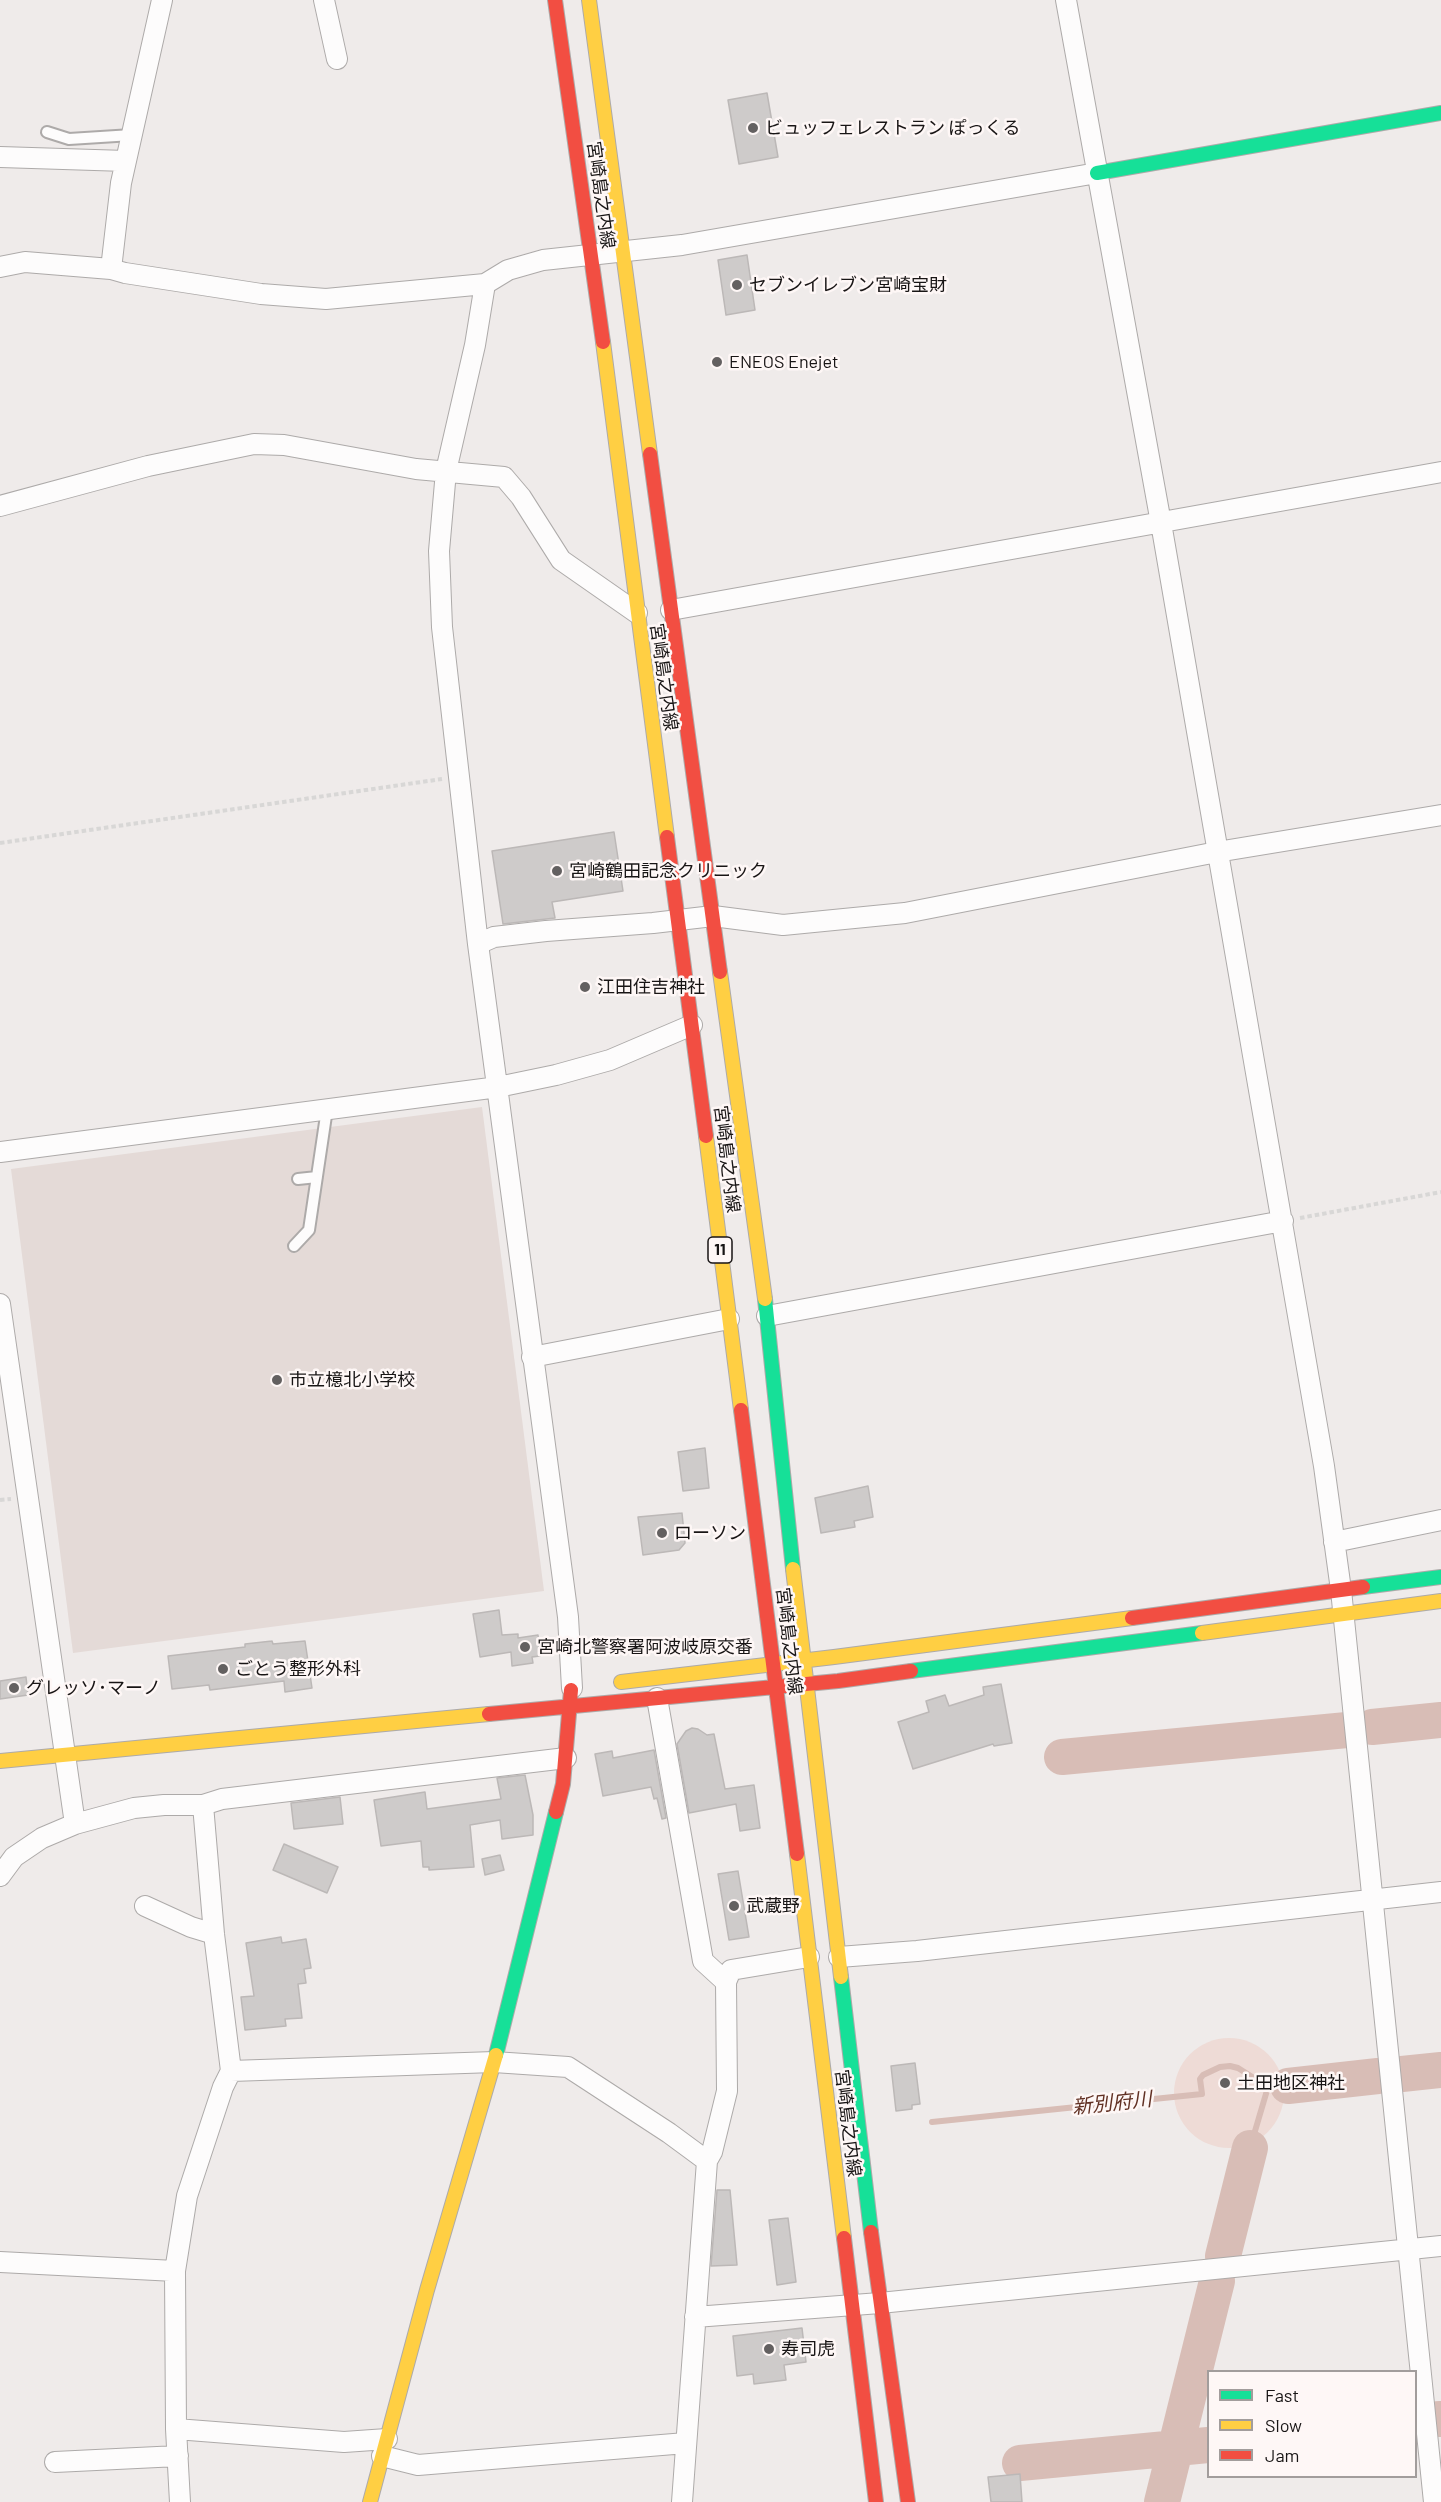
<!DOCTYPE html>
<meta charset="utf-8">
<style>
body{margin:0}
#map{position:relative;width:1441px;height:2502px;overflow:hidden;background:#efebea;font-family:Barlow,sans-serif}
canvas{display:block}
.legend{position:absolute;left:1207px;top:2370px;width:210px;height:108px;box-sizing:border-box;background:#fef7f6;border:2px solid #a29d9c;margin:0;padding:8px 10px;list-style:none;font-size:18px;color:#181515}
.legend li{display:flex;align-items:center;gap:12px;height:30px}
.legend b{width:30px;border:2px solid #a29d9c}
</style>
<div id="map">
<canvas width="1441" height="2502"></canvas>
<ul class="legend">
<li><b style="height:8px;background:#16e098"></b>Fast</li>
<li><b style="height:8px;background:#ffcf43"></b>Slow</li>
<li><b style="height:8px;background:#f24e42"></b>Jam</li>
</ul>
</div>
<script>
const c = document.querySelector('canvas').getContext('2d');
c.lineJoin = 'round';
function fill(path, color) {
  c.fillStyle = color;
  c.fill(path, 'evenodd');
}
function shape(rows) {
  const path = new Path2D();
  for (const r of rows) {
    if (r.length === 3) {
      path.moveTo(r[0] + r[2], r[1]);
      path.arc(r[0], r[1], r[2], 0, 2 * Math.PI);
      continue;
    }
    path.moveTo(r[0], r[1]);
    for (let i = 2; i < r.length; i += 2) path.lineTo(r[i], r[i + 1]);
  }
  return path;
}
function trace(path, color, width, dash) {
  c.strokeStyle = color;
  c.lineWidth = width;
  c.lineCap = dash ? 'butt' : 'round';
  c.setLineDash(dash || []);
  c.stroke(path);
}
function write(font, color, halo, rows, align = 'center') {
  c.font = font + ' Barlow,"Noto Sans JP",sans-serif';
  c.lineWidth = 5;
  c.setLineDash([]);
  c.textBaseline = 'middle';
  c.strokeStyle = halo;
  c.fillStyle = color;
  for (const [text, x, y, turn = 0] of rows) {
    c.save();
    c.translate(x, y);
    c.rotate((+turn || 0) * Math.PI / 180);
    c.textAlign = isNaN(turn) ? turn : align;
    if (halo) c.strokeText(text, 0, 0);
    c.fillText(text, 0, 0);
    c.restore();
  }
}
fill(shape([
 [482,1107,544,1591,73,1653,11,1169]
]), '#e4dad7');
fill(shape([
 [1229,2093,55]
]), '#eedbd6');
trace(shape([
 [932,2122,1202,2094,1200,2079,1203,2075,1220,2067,1230,2066,1238,2068,1268,2087],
 [1250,2148,1268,2087,1288,2086]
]), '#d8bdb6', 6);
trace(shape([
 [1372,1727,1441,1720],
 [1062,1757,1347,1730],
 [1402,2074,1441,2070],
 [1288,2086,1378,2076],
 [1223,2256,1250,2148],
 [1439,2419,1441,2419],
 [1020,2463,1208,2445],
 [1162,2502,1217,2281]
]), '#d8bdb6', 36);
const building = shape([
 [767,93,778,157,739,164,728,100,767,93],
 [747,255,755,310,726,315,718,260,747,255],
 [614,832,623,891,552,902,555,918,503,924,492,851,614,832],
 [705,1448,709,1488,683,1491,678,1452,705,1448],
 [868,1486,873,1517,854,1521,855,1527,821,1533,815,1498,868,1486],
 [682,1513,685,1543,679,1550,643,1555,638,1517,682,1513],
 [499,1610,502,1635,518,1634,518,1638,538,1635,540,1656,532,1657,533,1663,512,1666,511,1652,480,1657,473,1614,499,1610],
 [272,1641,273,1644,305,1641,312,1688,285,1692,284,1681,210,1690,209,1685,172,1689,168,1656,245,1647,245,1644,272,1641],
 [26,1677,28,1695,0,1699,0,1681,26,1677],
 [1001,1684,1012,1743,994,1746,993,1744,913,1769,898,1722,929,1712,926,1701,945,1695,949,1706,984,1695,983,1687,1001,1684],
 [692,1728,698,1729,707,1735,714,1734,725,1789,754,1785,760,1828,740,1831,736,1804,689,1813,677,1744,686,1731,692,1728],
 [654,1750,666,1818,662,1819,657,1798,654,1799,651,1787,603,1796,595,1754,612,1751,613,1758,654,1750],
 [525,1775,533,1815,533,1835,502,1839,500,1820,470,1825,474,1867,429,1870,429,1867,423,1867,421,1841,381,1846,374,1800,425,1792,427,1809,501,1799,497,1778,525,1775],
 [340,1797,343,1824,294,1829,291,1803,340,1797],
 [284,1844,338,1867,327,1893,273,1870,284,1844],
 [500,1855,504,1870,485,1875,482,1859,500,1855],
 [738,1871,749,1937,729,1940,718,1874,738,1871],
 [281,1937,282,1943,306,1939,311,1968,304,1969,306,1983,298,1984,302,2018,285,2019,286,2026,245,2030,241,1997,254,1996,246,1943,281,1937],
 [915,2063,920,2104,912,2105,912,2109,896,2111,891,2066,915,2063],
 [717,2190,730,2190,737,2265,711,2266,717,2190],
 [788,2218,796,2282,777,2285,769,2220,788,2218],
 [802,2328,806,2362,784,2365,786,2380,754,2384,753,2374,737,2376,733,2336,802,2328],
 [1020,2474,1022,2502,991,2502,988,2477,1020,2474]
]);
fill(building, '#cecbca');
trace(building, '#bcb8b7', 1.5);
const lane = shape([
 [47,132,69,139,132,135],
 [298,1179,317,1177],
 [294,1246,309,1230,327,1109]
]);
const street = shape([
 [324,0,337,59],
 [1066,0,1161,523,1324,1466,1341,1590,1434,2502],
 [0,157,126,161],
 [0,267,25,262,111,269,125,273,261,294,326,299,485,284],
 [111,269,121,183,162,0],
 [0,506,148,466,254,444,284,445,416,469,504,477,521,497,561,560,637,613],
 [671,610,1441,472],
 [478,944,494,937,546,931,653,923,713,916,783,925,905,913,1217,852,1441,815],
 [0,1152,498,1087,556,1075,610,1060,692,1025],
 [0,1304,75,1824],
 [767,1316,1283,1221],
 [532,1357,729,1319],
 [1334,1542,1441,1520],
 [572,1688,568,1617,478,944,442,627,439,551,446,471,475,345,485,284,508,270,543,260,682,245,1097,173],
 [657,1698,703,1961,726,1982],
 [0,1876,14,1857,42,1838,75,1824,134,1808,164,1805,203,1805,222,1799,566,1758],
 [145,1906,191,1927,214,1934],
 [839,1957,917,1951,1441,1892],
 [231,2071,494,2062,568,2067,669,2133,707,2161,682,2502],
 [707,2161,712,2152,727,2091,726,1982,731,1970,809,1957],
 [0,2262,175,2271],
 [695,2317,880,2303,1441,2246],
 [176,2429,344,2442,387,2439],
 [382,2456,418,2465,686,2443],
 [55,2462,178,2456],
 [180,2502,176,2429,175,2271,187,2196,223,2087,231,2071,214,1934,203,1805]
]);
const fast = shape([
 [1097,173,1441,113],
 [765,1299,793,1569],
 [1363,1587,1441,1577],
 [911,1671,1202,1633],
 [841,1977,871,2232],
 [496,2055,556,1812]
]);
const slow = shape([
 [589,0,650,454],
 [603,342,667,837],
 [720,972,765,1299],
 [706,1136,741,1410],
 [793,1569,841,1977],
 [1202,1633,1441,1601],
 [621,1682,834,1657,1132,1618],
 [0,1761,489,1714],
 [797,1854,844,2238],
 [370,2502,427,2290,496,2055]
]);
const jam = shape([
 [555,0,603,342],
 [650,454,720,972],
 [667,837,706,1136],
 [741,1410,797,1854],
 [1132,1618,1363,1587],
 [489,1714,838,1681,911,1671],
 [556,1812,563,1784,571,1690],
 [871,2232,908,2502],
 [844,2238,876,2502]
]);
trace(lane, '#adaaa9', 14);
trace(street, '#adaaa9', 22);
trace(fast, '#adaaa9', 16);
trace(slow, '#adaaa9', 16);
trace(jam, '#adaaa9', 16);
trace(shape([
 [0,843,442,779],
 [1300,1218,1441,1192],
 [0,1500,11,1499]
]), '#d8d7d6', 4, [4.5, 3]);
trace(lane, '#fdfcfc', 10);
trace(street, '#fdfcfc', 20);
trace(fast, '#16e098', 14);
trace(slow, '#ffcf43', 14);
trace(jam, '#f24e42', 14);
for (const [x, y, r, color] of [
 [753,128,6,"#636060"],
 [737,285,6,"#636060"],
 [717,362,6,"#636060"],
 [557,871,6,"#636060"],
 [585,987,6,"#636060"],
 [277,1380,6,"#636060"],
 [662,1533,6,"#636060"],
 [525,1647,6,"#636060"],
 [223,1669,6,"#636060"],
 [14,1688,6,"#636060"],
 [734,1906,6,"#636060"],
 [1225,2083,6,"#636060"],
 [769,2349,6,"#636060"]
]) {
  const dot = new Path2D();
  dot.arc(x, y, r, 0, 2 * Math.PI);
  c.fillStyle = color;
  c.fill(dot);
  trace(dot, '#fef7f6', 2);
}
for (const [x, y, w] of [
 [720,1250,24]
]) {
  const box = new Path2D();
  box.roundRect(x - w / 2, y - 13, w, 26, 4.5);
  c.fillStyle = '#fef7f6';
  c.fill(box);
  trace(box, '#181515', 1.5);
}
write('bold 16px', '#181515', null, [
 ["11",720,1250]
]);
write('18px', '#181515', '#fef7f6', [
 ["ビュッフェレストラン ぽっくる",765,128],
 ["セブンイレブン宮崎宝財",749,285],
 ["ENEOS Enejet",729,362],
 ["宮崎鶴田記念クリニック",569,871],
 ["江田住吉神社",597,987],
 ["市立檍北小学校",289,1380],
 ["ローソン",674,1533],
 ["宮崎北警察署阿波岐原交番",537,1647],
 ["ごとう整形外科",235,1669],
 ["グレッソ･マーノ",26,1688],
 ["武蔵野",746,1906],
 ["土田地区神社",1237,2083],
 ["寿司虎",781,2349]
], 'left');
write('18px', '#181515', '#fef7f6', [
 ["宮崎島之内線",601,195,82],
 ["宮崎島之内線",664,677,82],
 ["宮崎島之内線",727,1159,83],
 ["宮崎島之内線",789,1641,83],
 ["宮崎島之内線",848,2123,83]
]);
write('italic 20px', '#613023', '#fef7f6', [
 ["新別府川",1112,2103,-6]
]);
</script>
